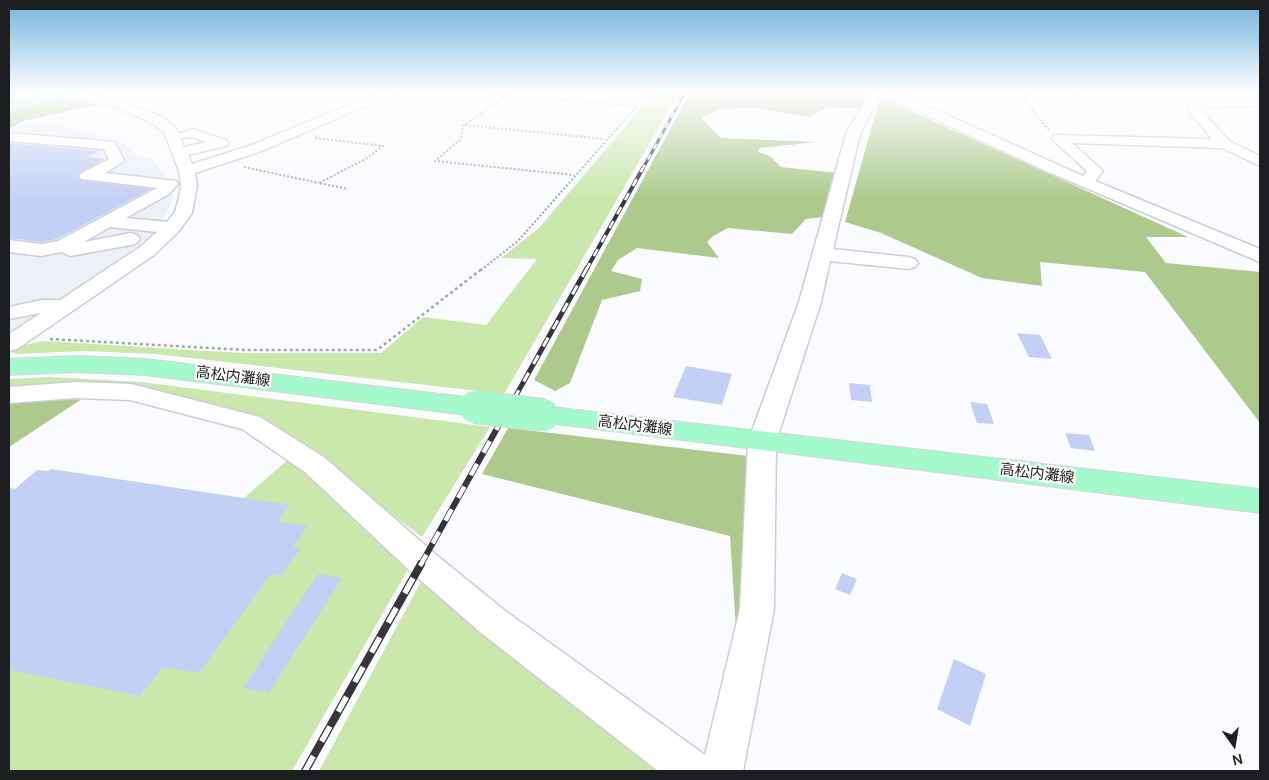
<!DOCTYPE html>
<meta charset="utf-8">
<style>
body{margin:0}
#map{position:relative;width:1269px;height:780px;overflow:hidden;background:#fafbfe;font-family:Manrope,sans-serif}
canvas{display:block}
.frame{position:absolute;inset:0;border:10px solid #1d1e21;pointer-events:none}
.north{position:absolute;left:1209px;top:720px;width:50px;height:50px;-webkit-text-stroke:4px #fff;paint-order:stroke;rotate:167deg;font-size:14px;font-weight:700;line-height:20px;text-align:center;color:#1d1e21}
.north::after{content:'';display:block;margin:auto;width:18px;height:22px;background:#1d1e21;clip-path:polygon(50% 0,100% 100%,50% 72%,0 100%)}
</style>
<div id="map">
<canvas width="1269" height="780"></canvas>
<div class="frame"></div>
<div class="north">N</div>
</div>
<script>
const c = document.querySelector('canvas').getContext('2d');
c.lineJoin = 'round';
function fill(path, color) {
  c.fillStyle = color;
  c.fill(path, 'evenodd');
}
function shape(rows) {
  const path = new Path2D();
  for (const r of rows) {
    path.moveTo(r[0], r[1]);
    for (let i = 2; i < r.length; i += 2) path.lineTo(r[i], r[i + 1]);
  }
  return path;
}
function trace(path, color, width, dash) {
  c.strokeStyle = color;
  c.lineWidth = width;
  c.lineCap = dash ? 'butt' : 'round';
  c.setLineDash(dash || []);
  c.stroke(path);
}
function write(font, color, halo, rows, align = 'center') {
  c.font = font + ' Manrope,"Noto Sans JP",sans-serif';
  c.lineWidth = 4.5;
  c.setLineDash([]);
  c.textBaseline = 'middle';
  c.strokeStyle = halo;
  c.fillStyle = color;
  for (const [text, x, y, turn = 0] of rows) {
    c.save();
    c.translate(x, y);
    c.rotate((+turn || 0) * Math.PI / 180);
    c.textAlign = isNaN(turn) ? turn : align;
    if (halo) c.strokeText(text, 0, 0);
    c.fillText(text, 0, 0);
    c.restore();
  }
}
fill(shape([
 [57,123,104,138,117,138,137,156,152,159,168,179,178,183,173,190,172,202,165,216,165,223,145,243,9,336,9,132,22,124]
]), '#ecf0f9');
fill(shape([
 [655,91,680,91,504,394,156,354,84,351,18,354,11,352,16,347,43,341,243,353,381,353,423,317,486,325,537,259,501,258,539,228],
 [50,377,142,382,490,427,422,537,275,427,235,410,151,392,87,387,9,392,9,379],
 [291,457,410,566,292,771,9,771,9,487,184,550],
 [423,578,671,771,319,771]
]), '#cbe8ac');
fill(shape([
 [691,91,870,91,861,109,827,107,810,117,753,108,720,109,701,118,721,138,817,142,760,148,758,152,770,156,781,167,837,173,823,217,806,219,792,234,728,228,713,236,707,242,719,258,637,248,618,260,611,271,642,279,640,291,602,300,570,383,555,391,534,380],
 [63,96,105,103,23,121,9,129,9,111],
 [880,97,1188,237,1146,237,1166,263,1260,272,1260,423,1145,272,1040,262,1042,286,982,278,881,233,845,222],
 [72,392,85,397,9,447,9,397],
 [508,428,757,457,737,645,730,536,482,474]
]), '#adca8c');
fill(shape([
 [9,143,100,151,86,157,105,159,81,172,77,176,81,180,151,189,57,239,41,242,9,238],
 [1017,333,1040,335,1052,359,1029,357],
 [686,366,732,374,722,405,673,397],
 [849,383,870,385,872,402,851,400],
 [970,402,987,404,994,424,977,423],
 [1065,433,1089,435,1095,451,1071,448],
 [51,469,290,505,277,521,308,526,293,547,301,548,282,575,271,574,199,673,163,667,140,696,9,670,9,494,37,470,48,471],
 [842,573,857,579,850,595,835,589],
 [318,574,342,578,269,693,243,688],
 [954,659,986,674,970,726,937,709]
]), '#c3d0f5');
const minor = shape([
 [9,91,42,94,48,98,42,102,9,99,9,91],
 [57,91,71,91,122,101,160,116,175,127,179,134,193,129,226,140,228,143,226,146,188,155,192,164,249,146,383,91,400,91,259,152,195,173,197,185,192,213,178,232,154,255,17,349,9,351,9,334,41,313,9,319,9,307,42,300,60,300,140,247,157,232,110,227,84,242,131,233,137,235,140,239,137,243,131,245,70,256,62,252,41,256,9,252,9,240,41,244,58,241,157,188,82,179,79,176,82,173,109,159,104,149,9,141,9,133,115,142,124,161,105,173,176,181,178,184,169,194,126,218,167,222,175,212,179,198,181,185,179,171,164,132,150,122,115,107,58,96,57,91],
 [192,137,206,142,184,147,180,138,192,137],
 [871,91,894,91,1083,176,1087,171,1054,141,1052,138,1054,135,1212,139,1188,110,1195,100,1260,98,1260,106,1203,107,1201,110,1229,141,1260,156,1260,166,1222,148,1072,143,1103,171,1095,181,1260,249,1260,262,1044,170,881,94,860,134,833,249,908,257,915,259,918,263,915,267,908,269,830,261,821,302,776,442,774,609,743,771,658,771,480,632,410,571,305,472,242,429,130,400,76,398,9,403,9,387,76,382,131,384,260,417,325,458,434,553,504,610,705,755,740,609,748,442,799,302,846,134,871,91]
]);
const major = shape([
 [53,91,75,91,74,94,9,111,9,103,53,91],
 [77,356,145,359,475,398,485,401,489,407,485,413,475,416,145,375,77,372,9,375,9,359,77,356],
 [543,406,1260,489,1260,513,533,421,529,415,533,409,543,406]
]);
trace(minor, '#cbced6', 3);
trace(major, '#d6d6d7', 2);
trace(shape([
 [455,91,635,106],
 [514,91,463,126,461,139,435,161,574,175],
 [465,125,605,139],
 [1049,130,1026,103,1025,96,1034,93,1078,94,1087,91],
 [315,138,383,146,367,158,319,183,348,189],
 [244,167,319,183],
 [481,270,518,241,636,107]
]), '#a5a6a9', 2, [2, 2]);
trace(shape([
 [50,339,246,350,377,350,483,268]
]), '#a5a6a9', 2.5, [3, 3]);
fill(minor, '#fff');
fill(major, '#a4facd');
const railFar4 = shape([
 [642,170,686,91]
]);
const railFar3 = shape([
 [586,270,643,168]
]);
const railFar2 = shape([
 [514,399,587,268]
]);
const railFar1 = shape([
 [420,566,514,398]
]);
const rail = shape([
 [305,771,421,564]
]);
trace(railFar4, '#353639', 3);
trace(railFar3, '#353639', 4);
trace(railFar2, '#353639', 5);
trace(railFar1, '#353639', 6);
trace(rail, '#353639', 8);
trace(railFar4, '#fff', 2, [6]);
trace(railFar3, '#fff', 2.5, [8]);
trace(railFar2, '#fff', 3, [10]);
trace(railFar1, '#fff', 4.5, [13]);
trace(rail, '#fff', 5.5, [17]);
const majorBridge = shape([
 [475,407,543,415]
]);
trace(majorBridge, '#d6d6d7', 34, []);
trace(majorBridge, '#a4facd', 32);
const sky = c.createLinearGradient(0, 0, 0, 200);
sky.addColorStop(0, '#70b3dc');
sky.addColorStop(0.46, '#fdfdff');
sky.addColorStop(1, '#fdfdff00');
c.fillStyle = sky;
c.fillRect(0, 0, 1269, 200);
write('15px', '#1d1e21', '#fff', [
 ["高松内灘線",233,377,7],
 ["高松内灘線",635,426,7],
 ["高松内灘線",1037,474,7]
]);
</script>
